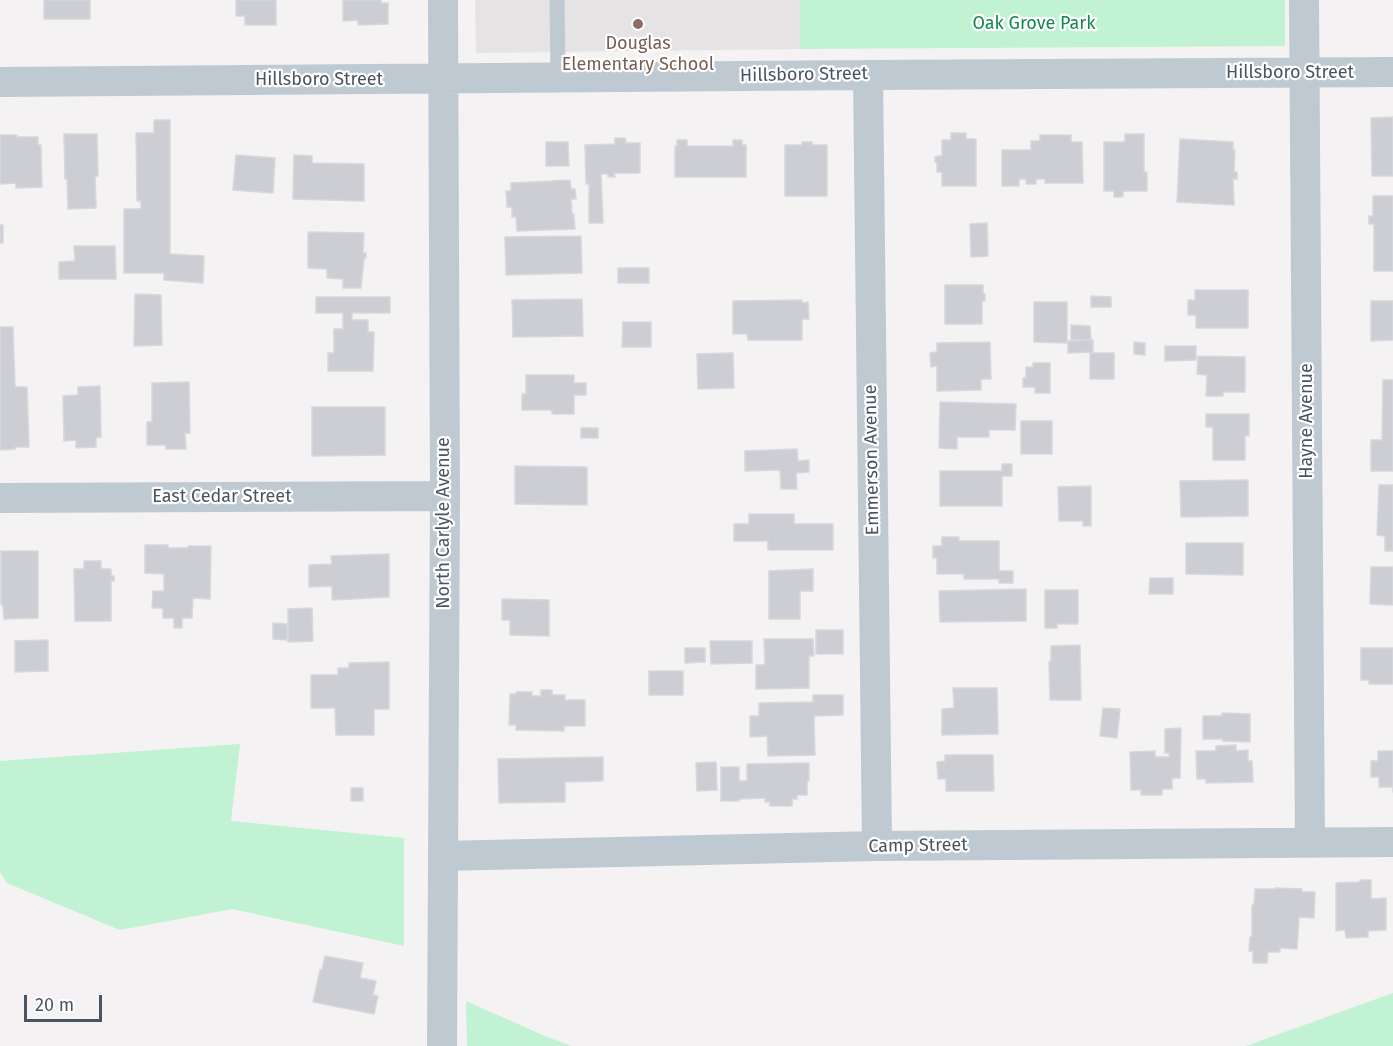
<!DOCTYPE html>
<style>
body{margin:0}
#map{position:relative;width:1393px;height:1046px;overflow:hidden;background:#f4f2f2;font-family:"Fira Sans",sans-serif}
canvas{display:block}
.scale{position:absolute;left:24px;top:995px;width:78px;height:27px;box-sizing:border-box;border:3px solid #485561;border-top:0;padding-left:8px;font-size:18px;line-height:21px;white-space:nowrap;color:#485561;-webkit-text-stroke:4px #fff;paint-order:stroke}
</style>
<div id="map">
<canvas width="1393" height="1046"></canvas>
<div class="scale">20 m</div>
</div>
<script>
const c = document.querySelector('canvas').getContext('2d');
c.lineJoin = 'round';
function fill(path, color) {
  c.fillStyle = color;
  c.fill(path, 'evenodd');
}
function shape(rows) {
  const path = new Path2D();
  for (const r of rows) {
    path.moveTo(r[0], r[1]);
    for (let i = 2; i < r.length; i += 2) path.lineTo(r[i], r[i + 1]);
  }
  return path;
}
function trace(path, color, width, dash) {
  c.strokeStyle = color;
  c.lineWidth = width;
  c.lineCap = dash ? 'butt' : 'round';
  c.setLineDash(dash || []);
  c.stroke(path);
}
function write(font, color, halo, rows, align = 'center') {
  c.font = font + ' "Fira Sans",sans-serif';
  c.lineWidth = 4.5;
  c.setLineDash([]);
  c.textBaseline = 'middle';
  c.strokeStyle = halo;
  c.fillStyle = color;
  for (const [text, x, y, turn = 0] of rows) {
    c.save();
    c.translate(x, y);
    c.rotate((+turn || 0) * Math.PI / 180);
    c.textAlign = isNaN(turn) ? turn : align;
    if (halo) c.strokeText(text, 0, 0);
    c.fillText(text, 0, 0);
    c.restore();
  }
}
fill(shape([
 [475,0,800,0,800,49,476,53]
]), '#e5e3e4');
fill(shape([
 [800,0,1285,0,1285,46,800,49],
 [240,744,231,821,404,838,404,946,232,909,120,930,7,883,0,872,0,761],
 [1393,993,1393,1046,1246,1046],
 [466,1001,547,1037,572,1046,467,1046]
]), '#c0f2d3');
const building = shape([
 [44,0,90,0,90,19,44,19,44,0],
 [236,0,276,0,276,25,245,25,245,16,236,16,236,0],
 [343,0,381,0,381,3,388,3,388,24,358,25,358,20,343,21,343,0],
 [1393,117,1393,176,1372,176,1371,118,1393,117],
 [154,120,170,120,170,254,204,256,203,283,164,280,164,273,124,273,124,209,141,209,141,201,137,201,136,133,154,133,154,120],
 [951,133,966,133,966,139,976,139,976,186,942,186,942,172,937,172,937,162,935,162,935,157,937,157,937,156,942,156,942,140,951,140,951,133],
 [64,134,97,134,98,176,95,176,96,208,68,209,67,179,65,179,64,134],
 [1125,134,1144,134,1144,172,1147,172,1147,191,1123,191,1123,197,1114,197,1114,191,1104,191,1104,142,1125,142,1125,134],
 [0,135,17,135,17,137,38,137,38,145,41,145,42,187,16,188,16,183,0,184,0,135],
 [1040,135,1071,135,1071,142,1082,142,1083,183,1045,183,1045,179,1036,179,1036,184,1026,184,1026,179,1019,179,1019,186,1002,186,1002,150,1031,150,1031,141,1040,141,1040,135],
 [615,138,625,138,626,143,640,143,640,173,614,173,615,177,608,177,608,174,601,174,603,223,589,223,589,184,586,184,585,145,615,144,615,138],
 [1180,139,1233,142,1233,150,1235,150,1234,172,1237,172,1237,179,1233,179,1234,205,1177,202,1180,139],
 [677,140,687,140,687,146,733,146,733,140,742,140,742,145,746,145,746,177,675,177,675,146,677,146,677,140],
 [546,142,568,142,569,166,546,166,546,142],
 [802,142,812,142,812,145,827,145,827,196,785,196,785,145,802,145,802,142],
 [236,155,275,158,273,193,233,190,236,155],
 [294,155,312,156,312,163,364,164,364,201,293,199,294,155],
 [570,180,571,189,575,189,576,199,571,199,572,214,574,214,575,229,517,231,516,217,512,217,512,207,507,207,506,191,511,191,511,183,570,180],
 [1373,196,1393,196,1393,271,1374,271,1374,224,1369,224,1369,216,1373,216,1373,196],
 [987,223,988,256,971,257,970,224,987,223],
 [0,225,3,225,3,243,0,243,0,225],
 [308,232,364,233,363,253,366,253,366,258,364,258,361,288,343,288,343,279,327,278,327,269,308,268,308,232],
 [581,236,582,273,506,275,505,237,581,236],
 [74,246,115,246,116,279,59,279,59,262,75,261,74,246],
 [618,268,649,268,649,283,618,283,618,268],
 [945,285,983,285,983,294,985,294,985,301,982,301,982,324,945,324,945,285],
 [1195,290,1248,290,1248,328,1196,328,1196,315,1188,315,1188,300,1195,300,1195,290],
 [135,294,161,295,162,345,134,346,135,294],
 [1091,296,1111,297,1111,307,1091,307,1091,296],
 [316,297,390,297,390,313,352,313,352,320,368,320,368,332,374,332,373,371,328,371,328,353,334,353,334,329,343,329,343,313,316,313,316,297],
 [582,299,583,336,513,337,512,300,582,299],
 [802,300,802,303,808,302,809,319,802,319,802,340,748,340,747,334,733,334,733,301,802,300],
 [1371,301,1393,301,1393,340,1371,341,1371,301],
 [1034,302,1067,302,1067,343,1034,342,1034,302],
 [623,322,651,322,651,347,622,347,623,322],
 [1071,325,1090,326,1091,340,1071,340,1071,325],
 [0,327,13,327,15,387,27,387,29,447,15,447,15,449,0,450,0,327],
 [1093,340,1093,352,1068,353,1068,341,1093,340],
 [990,342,991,379,981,379,981,390,937,391,937,366,931,367,930,353,937,352,937,343,990,342],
 [1134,342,1145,343,1145,355,1134,354,1134,342],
 [1165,346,1196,346,1196,360,1165,361,1165,346],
 [733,353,734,388,698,389,697,354,733,353],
 [1090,353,1114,353,1114,379,1090,379,1090,353],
 [1198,356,1245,357,1245,392,1223,392,1223,396,1206,396,1207,375,1197,374,1198,356],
 [1033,363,1050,363,1050,393,1035,393,1035,387,1023,387,1023,378,1026,378,1026,367,1033,367,1033,363],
 [526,375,574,375,574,383,586,383,586,395,574,395,574,414,552,414,552,410,522,410,522,394,526,394,526,375],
 [1383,380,1393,380,1393,471,1371,471,1371,440,1382,440,1383,380],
 [189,382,190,433,185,433,186,449,166,449,166,445,147,445,147,422,152,422,152,383,189,382],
 [100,386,101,437,96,438,96,447,76,448,76,440,64,441,63,396,78,395,78,387,100,386],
 [940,402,1016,404,1015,430,989,430,989,437,957,437,957,449,939,448,940,402],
 [312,407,385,407,385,455,312,456,312,407],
 [1206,414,1249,414,1249,436,1245,436,1245,460,1213,460,1213,427,1206,427,1206,414],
 [1021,421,1052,421,1052,454,1021,454,1021,421],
 [581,428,598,428,598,438,581,438,581,428],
 [797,449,798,461,809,460,809,472,796,473,797,489,781,489,780,470,745,471,745,451,797,449],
 [1002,464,1012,464,1012,476,1002,476,1002,506,940,506,940,471,1002,471,1002,464],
 [515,466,587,467,587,505,515,504,515,466],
 [1248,480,1248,516,1181,517,1180,481,1248,480],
 [1379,485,1393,485,1393,551,1385,551,1385,536,1377,535,1379,485],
 [1091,486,1091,526,1083,526,1083,521,1059,521,1058,487,1091,486],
 [749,514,794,514,794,524,833,524,833,550,768,550,768,541,734,541,734,524,749,524,749,514],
 [942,537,959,537,959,541,999,541,999,571,1013,571,1013,583,999,583,999,579,964,579,964,574,937,574,937,558,933,558,933,546,942,546,942,537],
 [1186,543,1243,543,1243,575,1186,574,1186,543],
 [145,545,168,545,168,548,188,548,188,546,211,546,210,599,193,598,192,618,182,618,182,628,174,628,174,618,163,618,163,608,152,608,153,591,164,591,164,574,145,573,145,545],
 [1,551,38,551,38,618,4,619,3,605,1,605,1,551],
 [389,554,389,597,332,600,332,586,309,587,309,565,332,564,331,556,389,554],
 [84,561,101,561,101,569,111,569,111,576,114,576,114,581,111,581,111,621,75,621,74,569,84,569,84,561],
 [1371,567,1393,567,1393,605,1370,604,1371,567],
 [813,569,813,591,800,591,800,619,769,619,769,571,813,569],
 [1150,578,1173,578,1173,594,1149,594,1150,578],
 [1026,589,1026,621,940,622,939,591,1026,589],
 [1045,590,1078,590,1078,624,1057,624,1057,628,1045,628,1045,590],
 [502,599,549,600,549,636,510,635,510,620,502,620,502,599],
 [312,608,313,641,288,642,288,609,312,608],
 [273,623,287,624,287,640,273,639,273,623],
 [816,630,843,630,843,654,816,654,816,630],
 [764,639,813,639,814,656,809,656,809,688,756,689,756,665,765,665,764,639],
 [48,640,48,671,15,672,15,641,48,640],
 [710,641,752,641,752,663,711,664,710,641],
 [1080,645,1081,700,1050,700,1049,662,1051,662,1051,646,1080,645],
 [685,648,705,648,705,662,685,663,685,648],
 [1361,648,1393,648,1393,684,1369,684,1369,680,1361,680,1361,648],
 [389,662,389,709,374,709,374,735,336,735,335,708,311,708,311,675,338,675,338,668,349,668,349,663,389,662],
 [649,671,683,671,683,695,649,695,649,671],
 [953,688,997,688,998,734,942,735,942,709,954,708,953,688],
 [541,690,552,690,552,695,565,695,565,700,585,700,585,726,564,726,564,731,516,730,516,725,509,725,510,694,516,694,516,692,532,692,532,696,541,696,541,690],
 [813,695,843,695,843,715,814,716,815,755,768,756,767,736,750,737,750,716,759,716,759,703,813,702,813,695],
 [1103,708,1120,709,1117,738,1100,736,1103,708],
 [1222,713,1250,714,1250,742,1223,741,1223,739,1203,739,1203,716,1222,716,1222,713],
 [1181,728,1180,778,1172,778,1172,789,1162,789,1162,795,1141,795,1141,790,1131,790,1130,752,1155,751,1155,757,1169,757,1169,753,1165,753,1165,729,1181,728],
 [1236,745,1236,751,1248,750,1248,761,1252,761,1253,782,1206,783,1206,779,1197,779,1196,751,1216,751,1216,746,1236,745],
 [1378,751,1393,751,1393,792,1393,787,1379,787,1379,777,1371,777,1371,761,1378,761,1378,751],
 [945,755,993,755,994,791,946,791,946,779,938,779,937,762,945,761,945,755],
 [603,757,603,781,565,782,565,802,499,803,498,759,603,757],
 [716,762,717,790,697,791,696,763,716,762],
 [809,763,809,781,807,781,807,795,797,795,797,799,792,799,792,806,770,806,770,802,765,802,765,798,739,799,739,801,721,801,721,767,739,767,739,781,747,781,747,764,809,763],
 [351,788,363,788,363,801,351,801,351,788],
 [1360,880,1371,880,1371,899,1386,898,1386,930,1368,931,1368,937,1346,938,1345,930,1336,931,1336,883,1360,882,1360,880],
 [1275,888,1302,889,1302,892,1315,892,1314,918,1299,917,1297,949,1280,948,1280,952,1268,952,1267,963,1253,963,1253,951,1249,951,1250,937,1252,937,1252,905,1254,905,1255,889,1275,889,1275,888],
 [325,956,363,963,360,978,376,981,373,995,378,996,374,1014,313,1002,320,970,322,970,325,956]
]);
fill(building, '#ccced4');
trace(building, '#d6d8dd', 1.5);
trace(shape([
 [557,0,558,78]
]), '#bfc9d2', 15);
trace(shape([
 [1304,0,1310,842],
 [868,75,877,846],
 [0,82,868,75,1393,72],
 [0,498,445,496],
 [443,856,877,846,1393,842],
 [442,1046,445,496,443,0]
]), '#bfc9d2', 30);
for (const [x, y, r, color] of [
 [638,24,6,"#8d6e63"]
]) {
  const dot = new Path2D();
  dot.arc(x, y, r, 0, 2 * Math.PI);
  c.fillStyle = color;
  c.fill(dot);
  trace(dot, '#fff', 2);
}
write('18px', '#13884d', '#fff', [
 ["Oak Grove Park",1034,24]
]);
write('18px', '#785e54', '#fff', [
 ["Douglas",638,44],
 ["Elementary School",638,65]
]);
write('18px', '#485561', '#fff', [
 ["Hillsboro Street",1290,73],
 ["Hillsboro Street",804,75,-1],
 ["Hillsboro Street",319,80],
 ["Hayne Avenue",1307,421,-90],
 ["Emmerson Avenue",872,460,-91],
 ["East Cedar Street",222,497],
 ["North Carlyle Avenue",444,523,-90],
 ["Camp Street",918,846,-1]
]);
</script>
